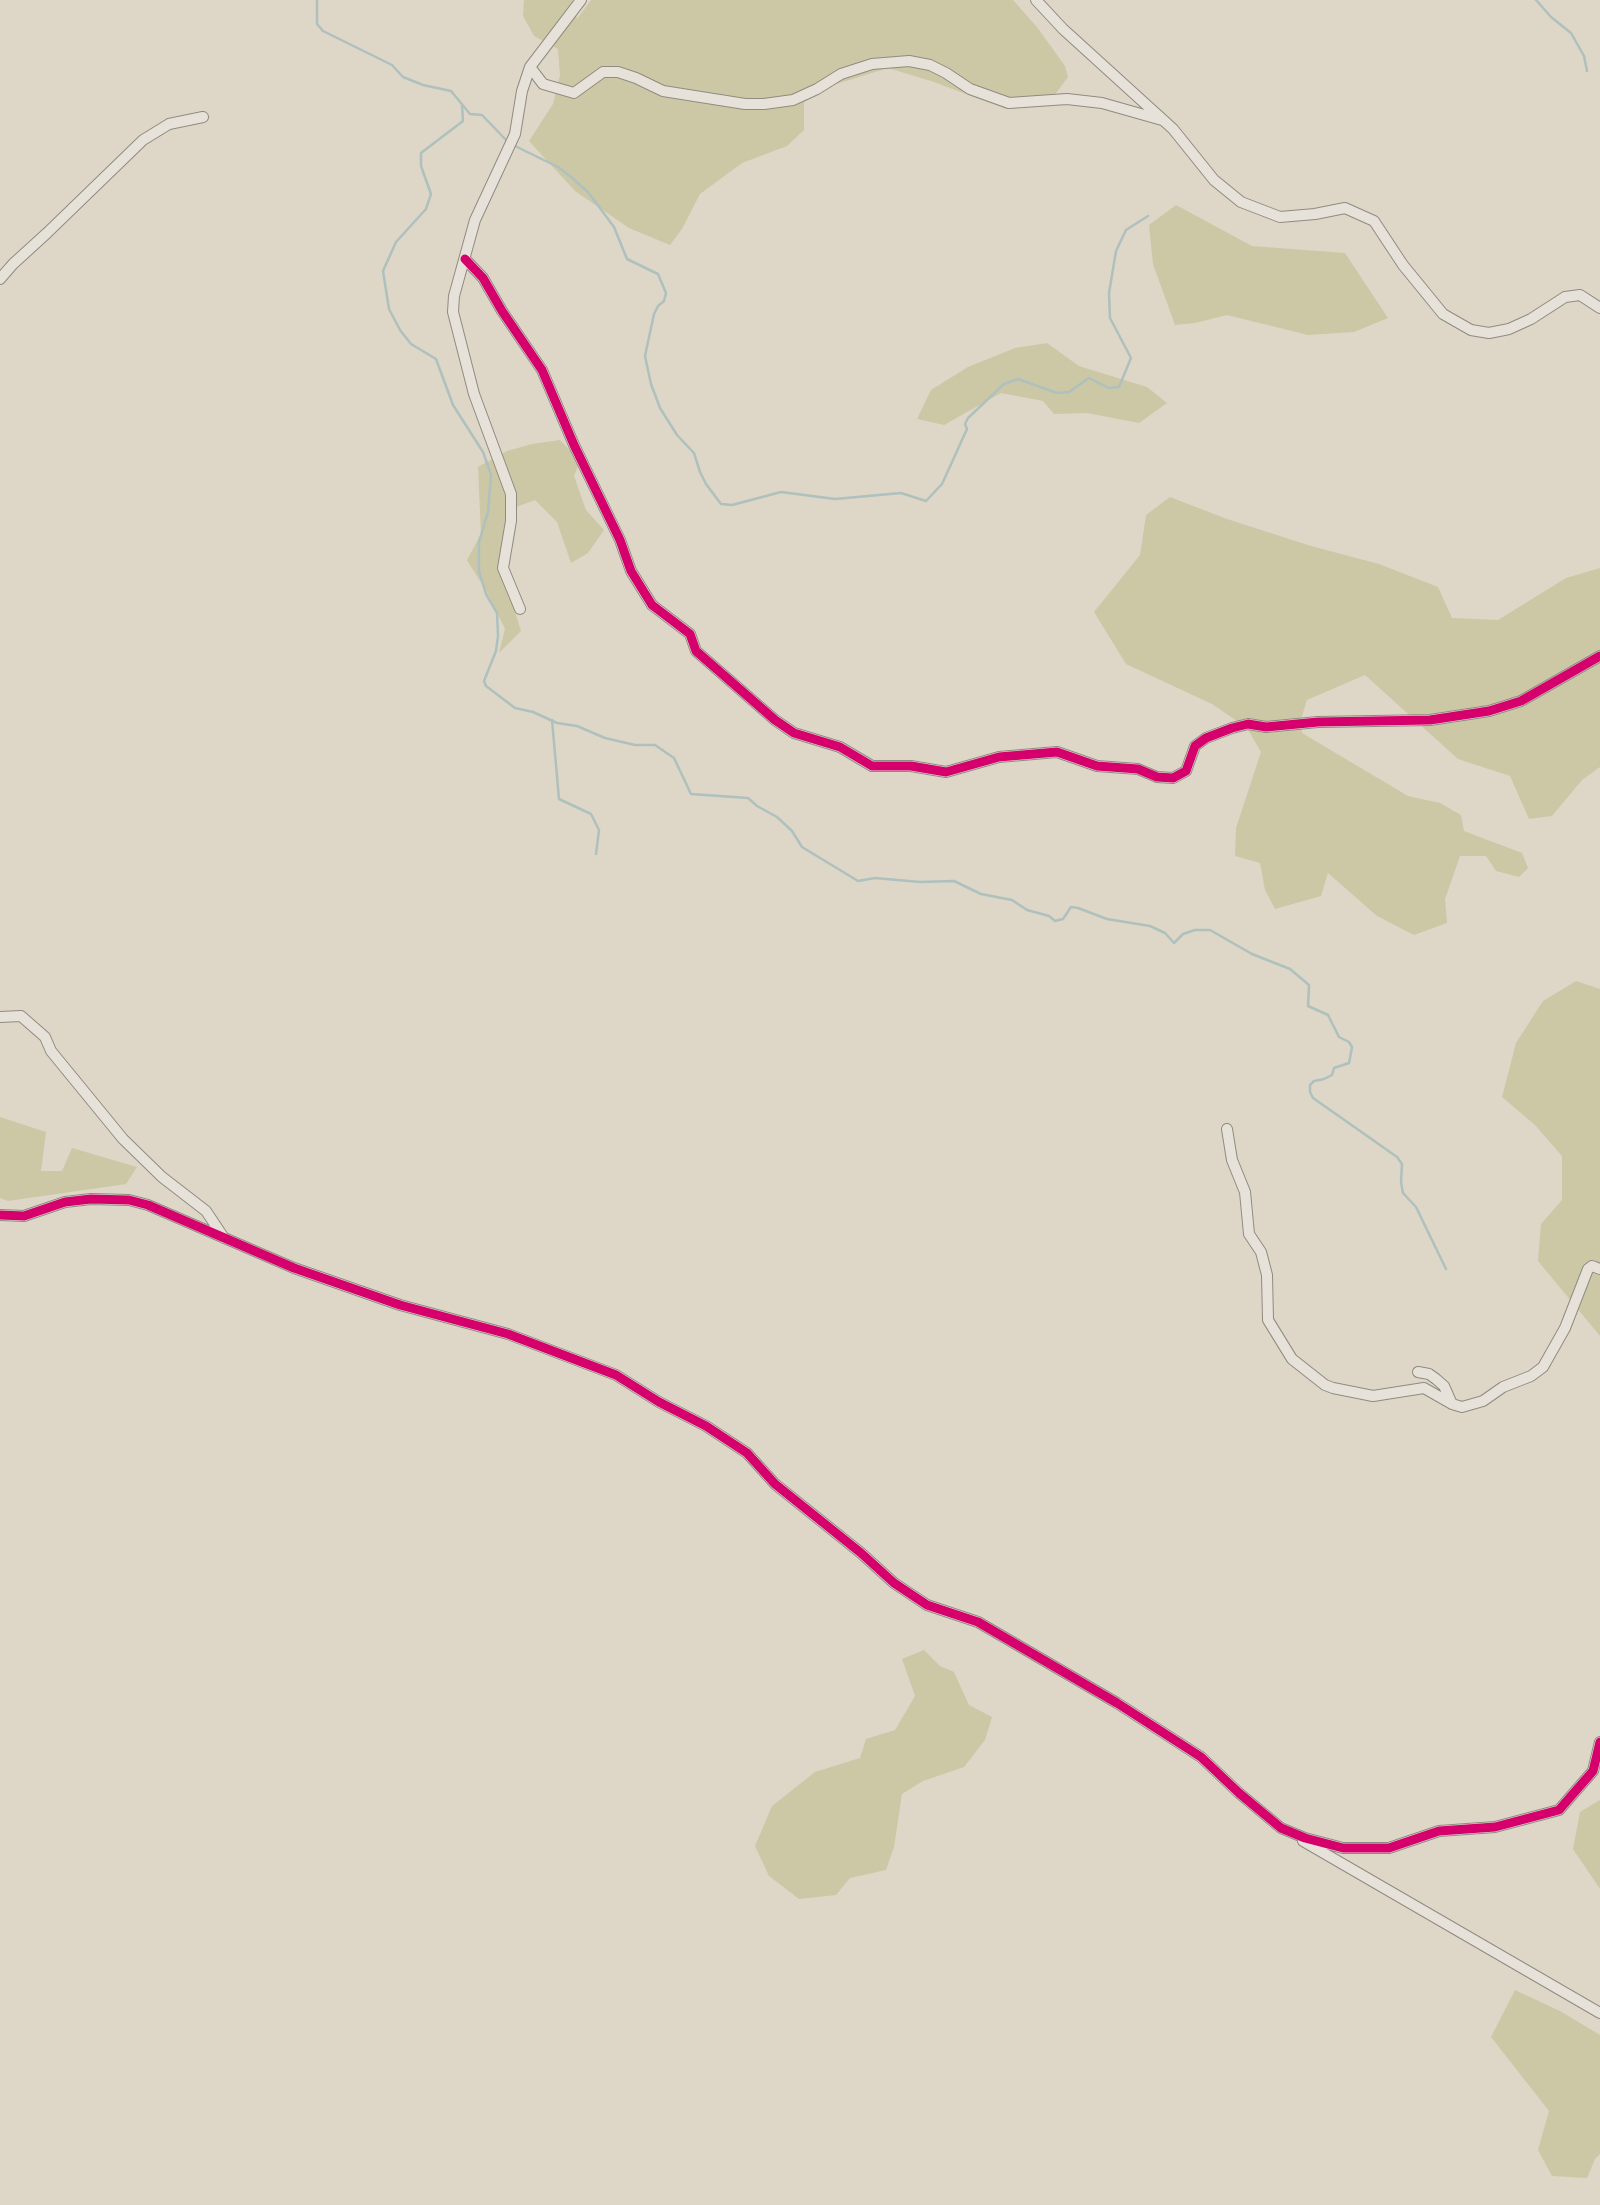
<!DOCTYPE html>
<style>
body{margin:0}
canvas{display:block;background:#ded6c6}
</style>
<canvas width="1600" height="2205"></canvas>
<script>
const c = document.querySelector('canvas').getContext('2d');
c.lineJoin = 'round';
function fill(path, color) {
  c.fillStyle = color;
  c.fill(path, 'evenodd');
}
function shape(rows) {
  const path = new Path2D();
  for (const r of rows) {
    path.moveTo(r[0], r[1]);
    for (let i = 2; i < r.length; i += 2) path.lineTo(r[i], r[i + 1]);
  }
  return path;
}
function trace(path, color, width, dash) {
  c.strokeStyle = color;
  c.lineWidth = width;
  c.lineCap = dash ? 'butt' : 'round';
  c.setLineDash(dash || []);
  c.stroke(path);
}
fill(shape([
 [524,0,572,0,577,19,591,0,1013,0,1037,27,1065,66,1068,77,1051,100,1006,109,931,81,888,68,830,86,804,102,804,130,787,146,742,163,700,194,682,229,670,245,629,228,575,191,529,141,553,104,560,75,558,49,534,36,523,16],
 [1176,205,1252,246,1345,253,1388,318,1354,332,1308,335,1227,315,1195,323,1175,325,1153,264,1149,225],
 [1047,343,1079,366,1147,387,1167,403,1139,423,1087,413,1054,414,1043,401,1001,393,944,425,917,419,931,390,968,367,1015,348],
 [560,440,580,461,574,476,586,510,604,530,588,553,571,563,557,522,535,500,506,511,503,549,507,586,521,631,499,653,505,629,488,594,467,560,481,534,478,467,507,451,532,444],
 [1170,497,1227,519,1311,546,1379,564,1438,587,1452,618,1498,620,1566,578,1600,568,1600,767,1582,780,1552,816,1529,819,1510,776,1458,759,1365,675,1307,700,1301,719,1302,733,1408,796,1440,803,1461,815,1464,831,1522,853,1528,868,1519,877,1496,871,1486,856,1460,856,1445,899,1447,923,1414,935,1377,916,1328,873,1321,896,1275,909,1265,890,1260,863,1235,856,1236,828,1261,752,1247,728,1212,704,1126,664,1094,612,1140,555,1146,515],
 [1576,981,1600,989,1600,1336,1538,1261,1541,1224,1562,1200,1562,1156,1535,1125,1502,1097,1516,1043,1543,1001],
 [0,1117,46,1132,41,1171,62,1171,72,1148,137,1167,126,1184,8,1201,0,1198],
 [924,1650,940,1666,954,1672,969,1705,992,1717,985,1740,964,1767,923,1781,902,1794,894,1847,886,1870,850,1878,836,1895,799,1899,769,1876,755,1846,772,1806,815,1772,860,1758,866,1739,895,1730,915,1696,902,1659],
 [1600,1800,1600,1889,1573,1849,1580,1812],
 [1515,1990,1560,2011,1600,2035,1600,2154,1595,2159,1587,2178,1552,2176,1538,2150,1549,2111,1491,2037]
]), '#ccc8a6');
trace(shape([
 [317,0,317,24,323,31,392,65,403,77,423,85,451,91,470,114,482,115,507,141],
 [1536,0,1551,17,1571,33,1584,56,1587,71],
 [462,106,463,121,421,153,421,166,431,194,426,209,396,242,383,271,389,309,400,330,411,344,436,359,453,405,483,452,491,475,488,512,479,542,479,571,486,594,497,613,498,636,496,651,484,681,486,686,515,708,533,712,557,723,577,726,605,738,635,745,655,745,674,758,691,794,748,798,757,806,777,817,792,831,802,847,858,881,875,878,920,882,954,881,981,894,1012,900,1027,910,1049,916,1055,921,1063,919,1071,907,1078,908,1107,919,1150,926,1165,933,1174,943,1183,934,1195,930,1210,930,1252,954,1290,969,1309,985,1308,1006,1328,1015,1339,1037,1349,1042,1352,1047,1349,1063,1334,1068,1332,1075,1324,1079,1314,1081,1310,1085,1310,1092,1313,1098,1343,1119,1397,1157,1402,1164,1401,1182,1403,1193,1416,1207,1446,1269],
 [513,145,558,167,571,177,588,192,614,227,627,259,658,274,666,293,664,301,658,306,654,314,645,356,651,384,660,408,677,435,694,453,700,472,706,484,721,504,732,505,781,492,835,499,901,493,926,501,942,484,967,429,965,424,968,418,1004,384,1018,379,1057,393,1069,392,1089,378,1109,388,1119,387,1131,358,1110,318,1109,293,1116,251,1126,230,1148,216],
 [552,720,559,799,591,814,599,830,596,854]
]), '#aec1be', 2.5);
const street = shape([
 [1036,0,1063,29,1173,129,1214,180,1241,202,1280,217,1315,214,1345,208,1374,221,1403,265,1443,314,1471,330,1489,333,1509,329,1531,319,1565,297,1580,295,1600,308],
 [530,67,543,84,574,93,603,72,618,72,636,78,663,91,745,104,764,104,793,100,817,89,841,74,872,64,909,61,930,65,946,73,970,89,1009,103,1067,99,1102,103,1162,120],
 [465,259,483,278,502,311,542,370,574,445,620,540,631,571,652,605,690,634,696,651,775,720,794,733,840,747,872,766,911,766,946,772,999,757,1057,752,1097,766,1138,769,1157,777,1173,778,1186,771,1195,746,1206,738,1232,728,1248,724,1266,727,1318,722,1430,720,1489,711,1521,701,1600,656],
 [0,279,13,264,47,233,143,140,169,124,203,117],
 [520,609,503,568,511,521,511,494,474,394,453,312,454,296,475,220,515,134,522,91,530,67,581,0],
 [0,1017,21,1016,45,1037,51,1051,123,1139,162,1177,206,1211,224,1238],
 [1227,1129,1232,1160,1245,1192,1249,1234,1261,1252,1267,1275,1268,1320,1292,1359,1325,1385,1333,1388,1373,1396,1424,1388,1452,1404],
 [0,1215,24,1216,65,1202,91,1199,129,1200,148,1205,294,1268,400,1305,508,1334,616,1375,659,1402,706,1426,747,1453,775,1484,861,1553,894,1583,927,1605,978,1622,1117,1703,1201,1757,1239,1793,1281,1828,1305,1838,1343,1848,1389,1848,1439,1831,1495,1827,1559,1810,1593,1771,1600,1742],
 [1418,1372,1429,1374,1436,1379,1444,1386,1452,1404,1462,1407,1483,1401,1503,1387,1531,1376,1543,1367,1565,1328,1588,1269,1592,1266,1600,1269],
 [1303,1841,1600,2013]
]);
trace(street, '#908b80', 12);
trace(street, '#e6e2da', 10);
trace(shape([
 [465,259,483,278,502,311,542,370,574,445,620,540,631,571,652,605,690,634,696,651,775,720,794,733,840,747,872,766,911,766,946,772,999,757,1057,752,1097,766,1138,769,1157,777,1173,778,1186,771,1195,746,1206,738,1232,728,1248,724,1266,727,1318,722,1430,720,1489,711,1521,701,1600,656],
 [0,1215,24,1216,65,1202,91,1199,129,1200,148,1205,294,1268,400,1305,508,1334,616,1375,659,1402,706,1426,747,1453,775,1484,861,1553,894,1583,927,1605,978,1622,1117,1703,1201,1757,1239,1793,1281,1828,1305,1838,1343,1848,1389,1848,1439,1831,1495,1827,1559,1810,1593,1771,1600,1742]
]), '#d6006c', 9);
</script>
